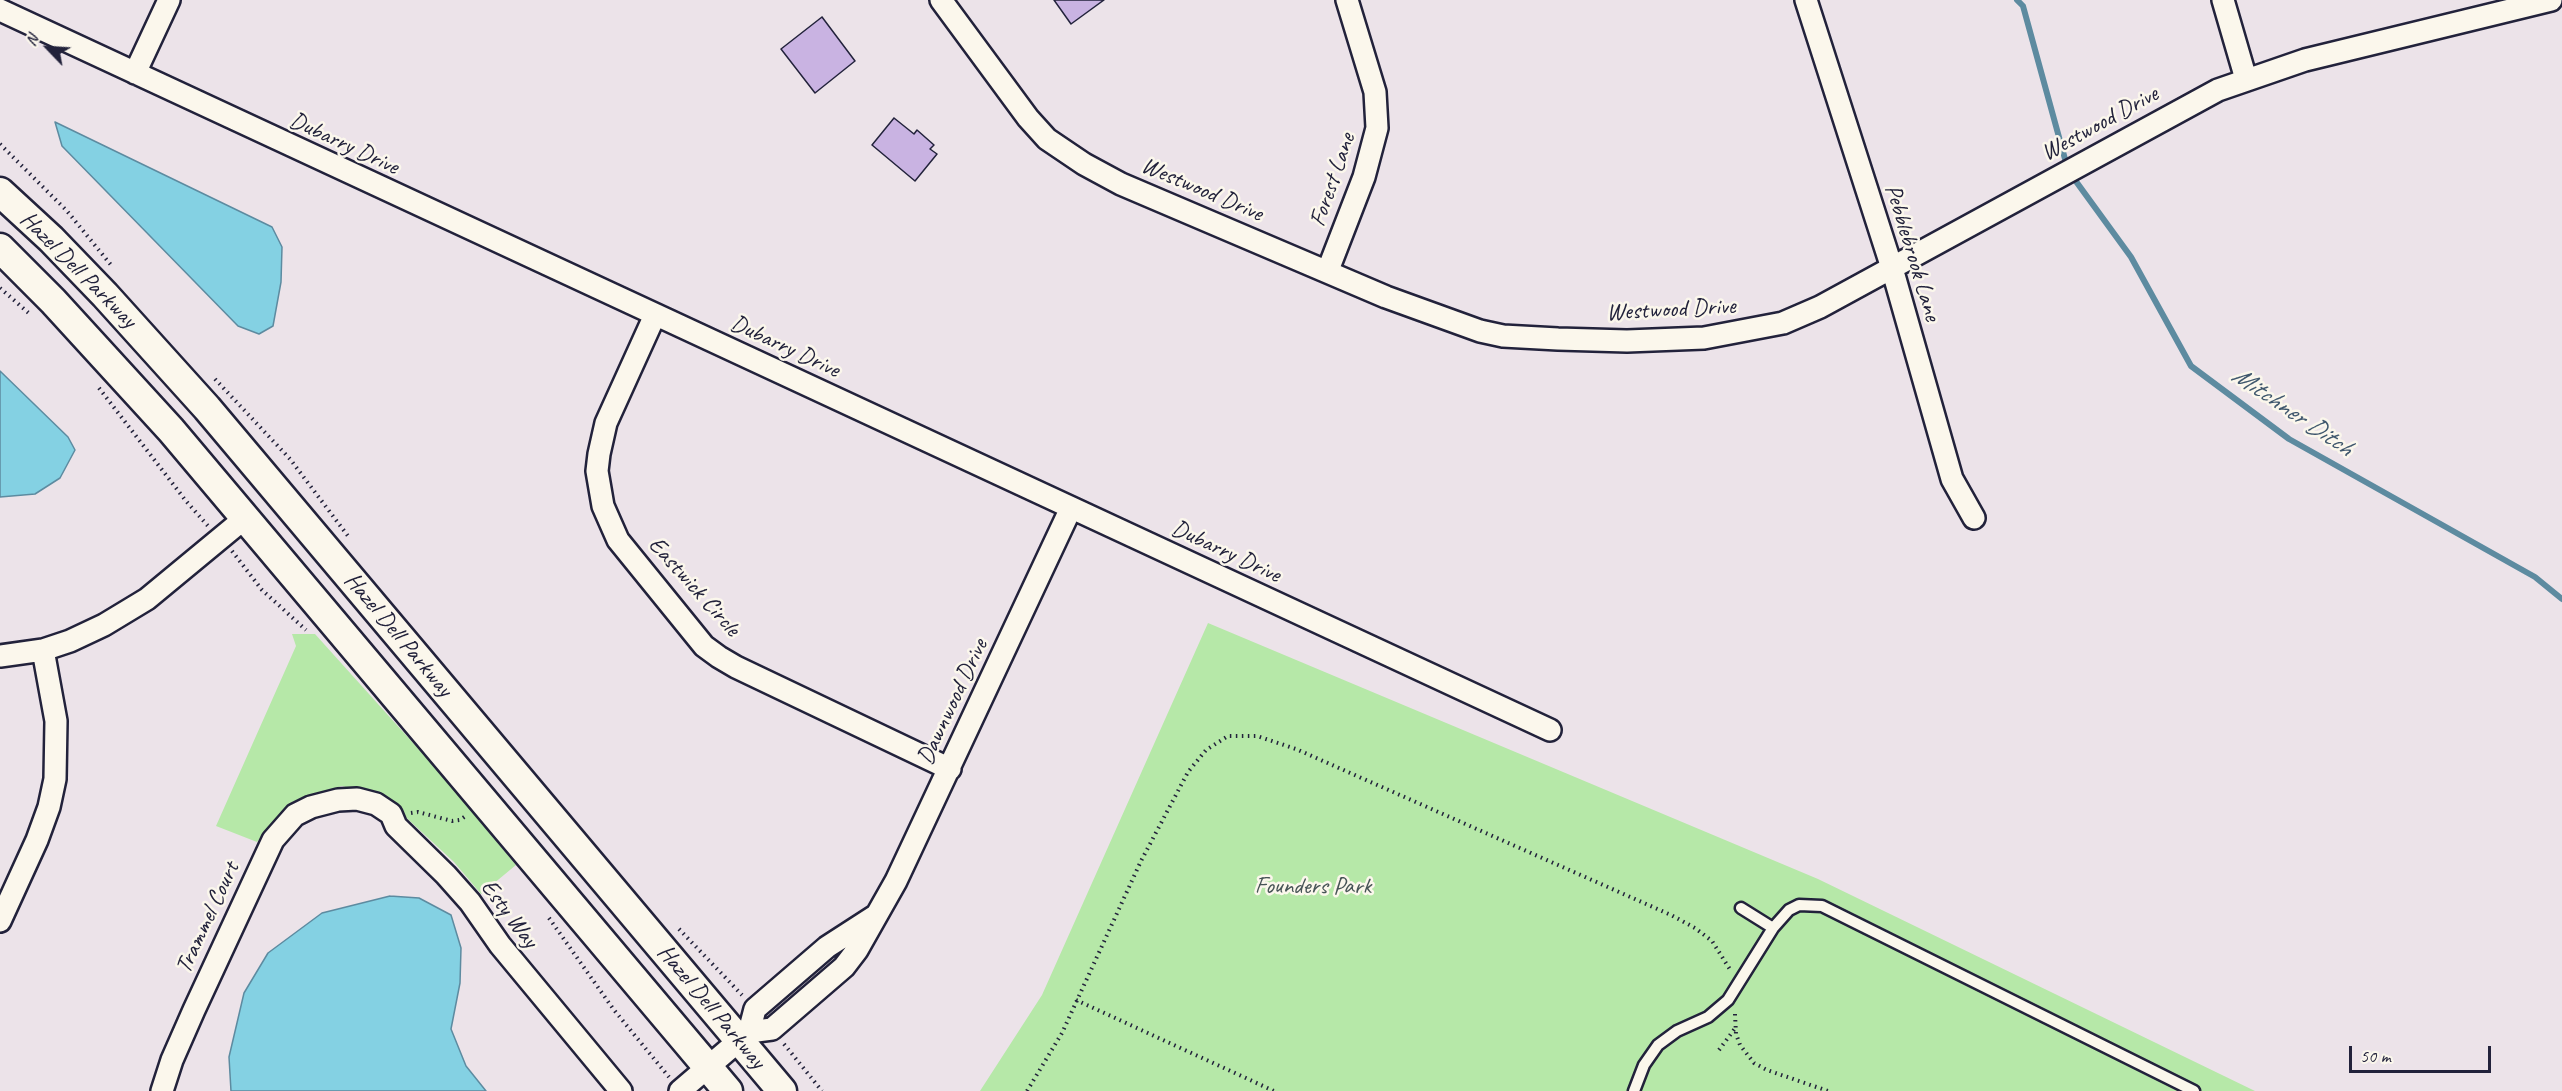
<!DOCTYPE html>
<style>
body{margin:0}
#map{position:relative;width:2562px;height:1091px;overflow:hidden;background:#ece3e9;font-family:Caveat,sans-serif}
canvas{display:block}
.north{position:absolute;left:18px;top:18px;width:60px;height:60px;-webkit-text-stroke:4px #fbf7ec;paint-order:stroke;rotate:295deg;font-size:16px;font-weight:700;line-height:24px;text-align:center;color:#22223b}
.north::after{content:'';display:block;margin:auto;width:21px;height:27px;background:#22223b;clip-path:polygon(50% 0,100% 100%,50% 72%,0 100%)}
.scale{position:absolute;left:2349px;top:1046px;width:142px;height:27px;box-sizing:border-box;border:3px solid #22223b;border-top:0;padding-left:8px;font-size:18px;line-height:21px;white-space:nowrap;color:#22223b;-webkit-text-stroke:4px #fbf7ec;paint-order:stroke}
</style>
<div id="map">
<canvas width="2562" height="1091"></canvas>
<div class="north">N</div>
<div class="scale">50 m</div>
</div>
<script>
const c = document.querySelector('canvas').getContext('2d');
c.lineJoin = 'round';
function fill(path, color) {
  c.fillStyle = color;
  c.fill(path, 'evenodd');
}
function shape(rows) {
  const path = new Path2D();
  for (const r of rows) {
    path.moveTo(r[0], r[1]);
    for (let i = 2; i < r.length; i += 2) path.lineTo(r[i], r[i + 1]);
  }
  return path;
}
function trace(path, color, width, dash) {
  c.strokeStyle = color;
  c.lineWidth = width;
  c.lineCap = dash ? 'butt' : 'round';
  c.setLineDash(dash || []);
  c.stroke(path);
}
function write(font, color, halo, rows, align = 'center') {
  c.font = font + ' Caveat,sans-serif';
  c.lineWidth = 5;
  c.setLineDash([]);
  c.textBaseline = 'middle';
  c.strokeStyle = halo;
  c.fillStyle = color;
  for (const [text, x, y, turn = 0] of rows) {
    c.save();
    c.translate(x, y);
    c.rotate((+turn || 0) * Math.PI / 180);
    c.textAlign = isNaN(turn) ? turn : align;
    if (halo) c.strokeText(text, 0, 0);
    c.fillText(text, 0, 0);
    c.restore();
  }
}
fill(shape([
 [1208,623,1818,879,2255,1091,980,1091,1042,995],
 [292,634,315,634,432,764,516,865,481,894,454,862,398,810,368,794,342,786,292,802,257,842,216,826,296,646]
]), '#b6e8a8');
const water = shape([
 [55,122,272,227,282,247,281,282,273,326,259,334,238,326,62,146,55,122],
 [0,371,68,437,75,450,60,478,35,494,0,497,0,371],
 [390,896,419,898,451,915,461,948,460,983,451,1029,466,1066,486,1091,231,1091,229,1057,244,993,268,953,322,913,390,896]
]);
fill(water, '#84d1e3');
trace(water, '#5d8ba0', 1.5);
trace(shape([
 [2017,0,2023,6,2065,159],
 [2075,180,2131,257,2191,366,2289,439,2535,577,2562,599]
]), '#5d8ba0', 6);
const building = shape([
 [1054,0,1104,0,1071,24,1054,0],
 [822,17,855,61,815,93,781,49,822,17],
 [894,118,914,134,917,130,934,145,930,149,937,154,915,181,872,145,894,118]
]);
fill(building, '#c9b3e2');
trace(building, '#22223b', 1.5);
const service = shape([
 [1741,908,1773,928,1789,910,1799,905,1822,906,2194,1091],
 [1634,1091,1644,1065,1658,1045,1677,1031,1708,1017,1728,1000,1773,928]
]);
const minor = shape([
 [941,0,1028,118,1047,139,1084,164,1121,184,1386,297,1480,331,1503,336,1558,339,1627,341,1704,338,1783,323,1820,307,2218,90,2305,60,2551,0],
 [1806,0,1892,268,1952,479,1974,518],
 [2223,0,2246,79],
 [0,10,1550,730],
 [135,73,169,0],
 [1328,270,1364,177,1377,128,1375,92,1347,0],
 [655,315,606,423,599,454,597,471,603,506,618,540,704,646,719,657,736,667,950,769],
 [0,656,43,650,70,641,104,625,147,599,245,518],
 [0,921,37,840,49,807,55,779,56,721,43,650],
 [749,1032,755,1009,827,947,875,916],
 [162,1091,172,1060,194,1010,273,840,295,815,311,807,338,800,357,799,376,804,391,814,396,826,446,875,470,902,500,945,621,1091],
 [680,1091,749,1032,772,1029,844,967,857,950,896,881,1071,508]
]);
const secondary = shape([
 [0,192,51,239,105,295,207,408,782,1091],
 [0,248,53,301,171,430,728,1091]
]);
trace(service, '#22223b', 15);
trace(minor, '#22223b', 26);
trace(secondary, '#22223b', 33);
trace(shape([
 [0,144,67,211,111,265],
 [0,288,31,315],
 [215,379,290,459,348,536],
 [99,388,186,501,208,526],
 [232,551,262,590,306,630],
 [411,813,418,812,452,821,460,820,467,815],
 [549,918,614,1010,669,1077],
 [679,929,742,995],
 [1076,1000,1274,1091],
 [1735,1014,1736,1034,1740,1045,1754,1063,1767,1070,1828,1091],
 [784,1044,822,1091],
 [1719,1050,1736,1027],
 [1027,1091,1062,1033,1141,861,1188,772,1206,750,1228,736,1257,736,1296,749,1671,915,1695,928,1712,941,1731,971]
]), '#22223b', 4, [1.5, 4.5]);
trace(service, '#fbf7ec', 10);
trace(minor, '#fbf7ec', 21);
trace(secondary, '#fbf7ec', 28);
write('24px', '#22223b', '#fbf7ec', [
 ["Westwood Drive",2100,124,-29],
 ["Dubarry Drive",344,144,25],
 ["Forest Lane",1333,180,-71],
 ["Westwood Drive",1202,190,23],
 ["Pebblebrook Lane",1912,253,73],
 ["Hazel Dell Parkway",78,270,45],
 ["Westwood Drive",1671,310,-3],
 ["Dubarry Drive",785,347,25],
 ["Dubarry Drive",1226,552,25],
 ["Eastwick Circle",694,587,48],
 ["Hazel Dell Parkway",398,635,50],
 ["Dawnwood Drive",953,702,-65],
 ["Esty Way",509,914,53],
 ["Trammel Court",208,918,-65],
 ["Hazel Dell Parkway",711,1007,50]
]);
write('24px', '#475456', '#fbf7ec', [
 ["Founders Park",1313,887]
]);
write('italic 26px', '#3f576d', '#fbf7ec', [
 ["Mitchner Ditch",2292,412,34]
]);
</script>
